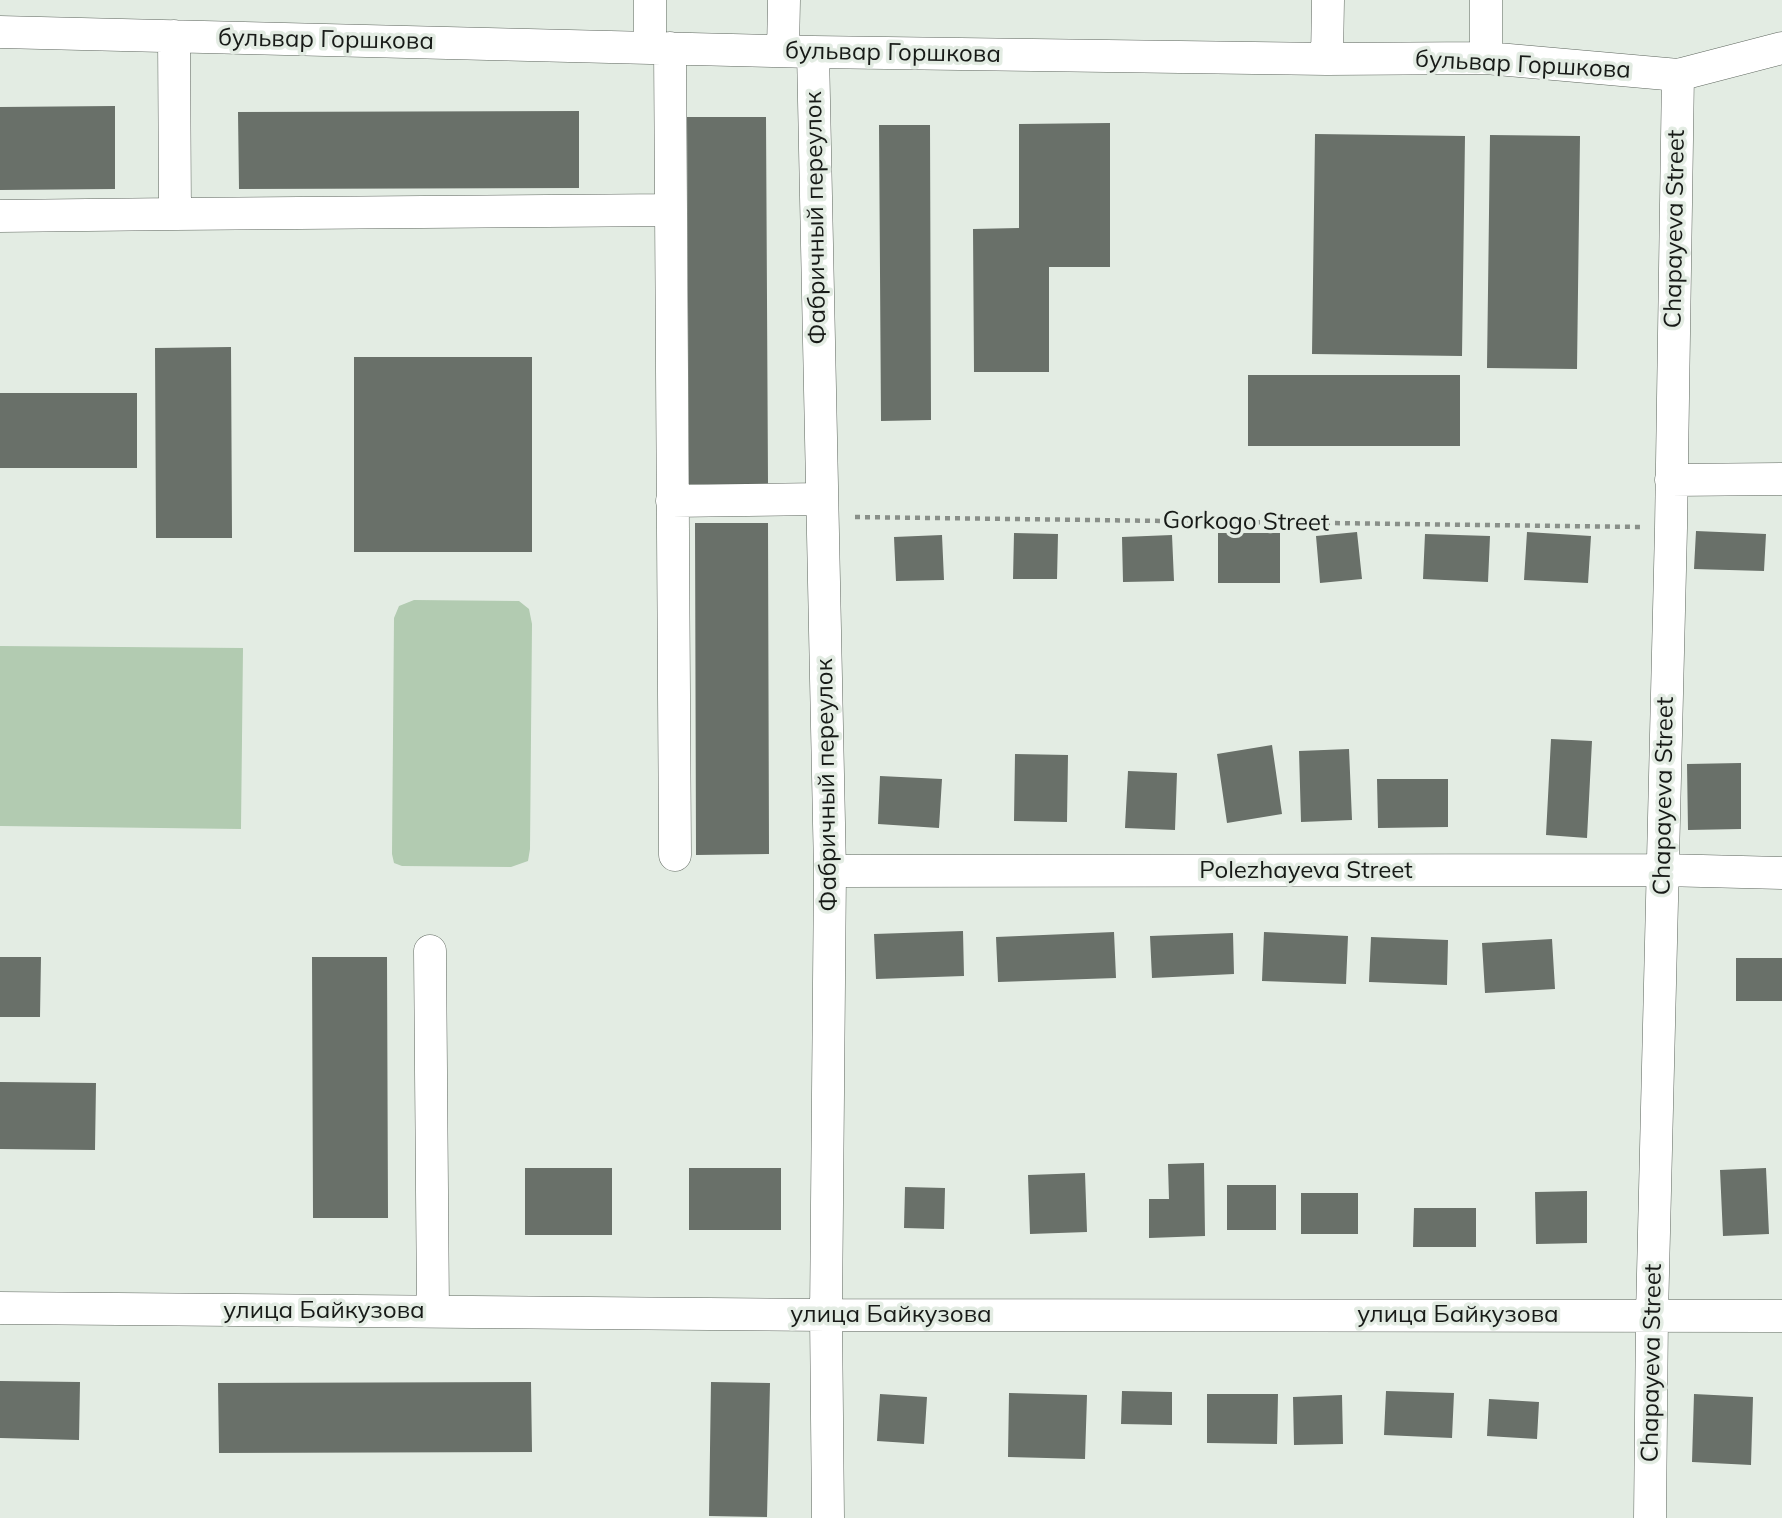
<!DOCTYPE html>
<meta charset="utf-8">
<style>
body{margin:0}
canvas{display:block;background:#e3ece3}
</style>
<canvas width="1782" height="1518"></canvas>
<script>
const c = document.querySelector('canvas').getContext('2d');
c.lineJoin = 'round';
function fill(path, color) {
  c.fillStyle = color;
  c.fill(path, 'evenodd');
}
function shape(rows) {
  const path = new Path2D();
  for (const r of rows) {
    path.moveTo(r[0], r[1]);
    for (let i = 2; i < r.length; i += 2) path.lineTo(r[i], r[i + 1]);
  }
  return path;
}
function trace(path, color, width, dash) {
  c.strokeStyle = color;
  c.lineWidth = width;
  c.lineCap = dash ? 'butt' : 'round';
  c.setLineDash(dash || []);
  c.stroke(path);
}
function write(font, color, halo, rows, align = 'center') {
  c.font = font + ' Mulish,sans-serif';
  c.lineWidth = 7;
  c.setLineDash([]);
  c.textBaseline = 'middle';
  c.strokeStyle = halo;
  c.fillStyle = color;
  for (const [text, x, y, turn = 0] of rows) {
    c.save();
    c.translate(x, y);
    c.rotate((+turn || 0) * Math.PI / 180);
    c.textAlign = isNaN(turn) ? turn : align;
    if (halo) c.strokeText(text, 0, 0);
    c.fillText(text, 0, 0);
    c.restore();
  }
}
fill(shape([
 [414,600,519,601,529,609,532,624,530,849,528,861,511,867,402,866,394,863,392,854,394,618,399,606],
 [0,646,243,648,241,829,0,826]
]), '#b2cbb1');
fill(shape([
 [115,106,115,189,0,190,0,107],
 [579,111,579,188,239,189,238,112],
 [687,117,766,117,768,484,689,484],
 [1110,123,1110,267,1049,267,1049,372,974,372,973,229,1019,228,1019,124],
 [879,125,930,125,931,420,881,421],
 [1315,134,1465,136,1462,356,1312,354],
 [1490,135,1580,136,1577,369,1487,368],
 [231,347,232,538,156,538,155,348],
 [354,357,532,357,532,552,354,552],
 [1248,375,1460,375,1460,446,1248,446],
 [0,393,137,393,137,468,0,468],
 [695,523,768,523,769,854,696,855],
 [1696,531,1766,534,1764,571,1694,569],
 [1357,532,1362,579,1320,583,1316,536],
 [1527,532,1591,536,1588,583,1524,580],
 [1014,533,1058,534,1057,579,1013,579],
 [1218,533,1280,533,1280,583,1218,583],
 [1425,534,1490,536,1488,582,1423,579],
 [942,535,944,580,896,581,894,537],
 [1172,535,1174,581,1123,582,1122,537],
 [1551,739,1592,741,1587,838,1546,835],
 [1272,745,1282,814,1227,823,1217,754],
 [1349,749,1352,820,1301,822,1299,751],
 [1015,754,1068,755,1067,822,1014,821],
 [1741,763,1741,829,1688,830,1687,764],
 [1128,771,1177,773,1175,830,1125,828],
 [880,776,942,779,939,828,878,824],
 [1377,779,1448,779,1448,827,1378,828],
 [963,931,964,976,876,979,874,934],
 [1114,932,1116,978,998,982,996,937],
 [1264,932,1348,936,1346,984,1262,981],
 [1233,933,1234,974,1152,978,1150,936],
 [1371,937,1448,940,1447,985,1369,982],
 [1552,939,1555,989,1485,993,1482,943],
 [0,957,41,957,40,1017,0,1017],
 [312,957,387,957,388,1218,313,1218],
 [1736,958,1782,958,1782,1001,1736,1001],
 [0,1082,96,1083,95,1150,0,1149],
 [1204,1163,1205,1236,1149,1238,1149,1199,1169,1199,1168,1164],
 [525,1168,612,1168,612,1235,525,1235],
 [689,1168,781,1168,781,1230,689,1230],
 [1766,1168,1769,1234,1723,1236,1720,1170],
 [1085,1173,1087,1232,1030,1234,1028,1175],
 [1227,1185,1276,1185,1276,1230,1227,1230],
 [905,1187,945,1188,944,1229,904,1228],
 [1587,1191,1587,1243,1536,1244,1535,1192],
 [1301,1193,1358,1193,1358,1234,1301,1234],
 [1414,1208,1476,1208,1476,1247,1413,1247],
 [0,1381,80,1382,79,1440,0,1438],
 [531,1382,532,1452,219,1453,218,1383],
 [711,1382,770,1383,767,1517,709,1516],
 [1122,1391,1172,1392,1172,1425,1121,1424],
 [1386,1391,1454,1393,1452,1438,1384,1435],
 [1009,1393,1087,1395,1085,1459,1008,1457],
 [880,1394,927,1397,924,1444,877,1441],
 [1207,1394,1278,1394,1277,1444,1207,1443],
 [1694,1394,1753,1397,1751,1465,1692,1462],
 [1342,1395,1343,1444,1294,1445,1293,1397],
 [1489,1399,1539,1402,1537,1439,1487,1436]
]), '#697069');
const minor = shape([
 [1486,0,1486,58],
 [0,32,813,52,1327,59,1486,58,1678,75,1782,48],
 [174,36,175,214,671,210],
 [650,48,650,0],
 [670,48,675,855],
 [783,51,784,0],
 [813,52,830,871,826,1315,828,1518],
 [1327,59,1328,0],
 [0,216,175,214],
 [1671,480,1782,479],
 [672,501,822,499],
 [830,871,1662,870,1782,873],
 [430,951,433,1311],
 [0,1308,826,1315,1782,1316],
 [1650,1518,1652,1315,1671,528,1678,75]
]);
trace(minor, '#5e665e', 33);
trace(shape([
 [855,517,1640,527]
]), '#898f89', 4.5, [5, 5]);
trace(minor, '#fff', 32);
write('24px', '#171a17', '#e3ece3', [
 ["бульвар Горшкова",326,40,1],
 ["бульвар Горшкова",893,53,1],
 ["бульвар Горшкова",1523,65,3],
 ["Фабричный переулок",816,218,-91],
 ["Chapayeva Street",1675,229,-89],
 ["Gorkogo Street",1246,522,1],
 ["Фабричный переулок",827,785,-91],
 ["Chapayeva Street",1664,796,-89],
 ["Polezhayeva Street",1306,871],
 ["улица Байкузова",324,1311],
 ["улица Байкузова",891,1315],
 ["улица Байкузова",1458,1315],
 ["Chapayeva Street",1652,1363,-89]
]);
</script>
